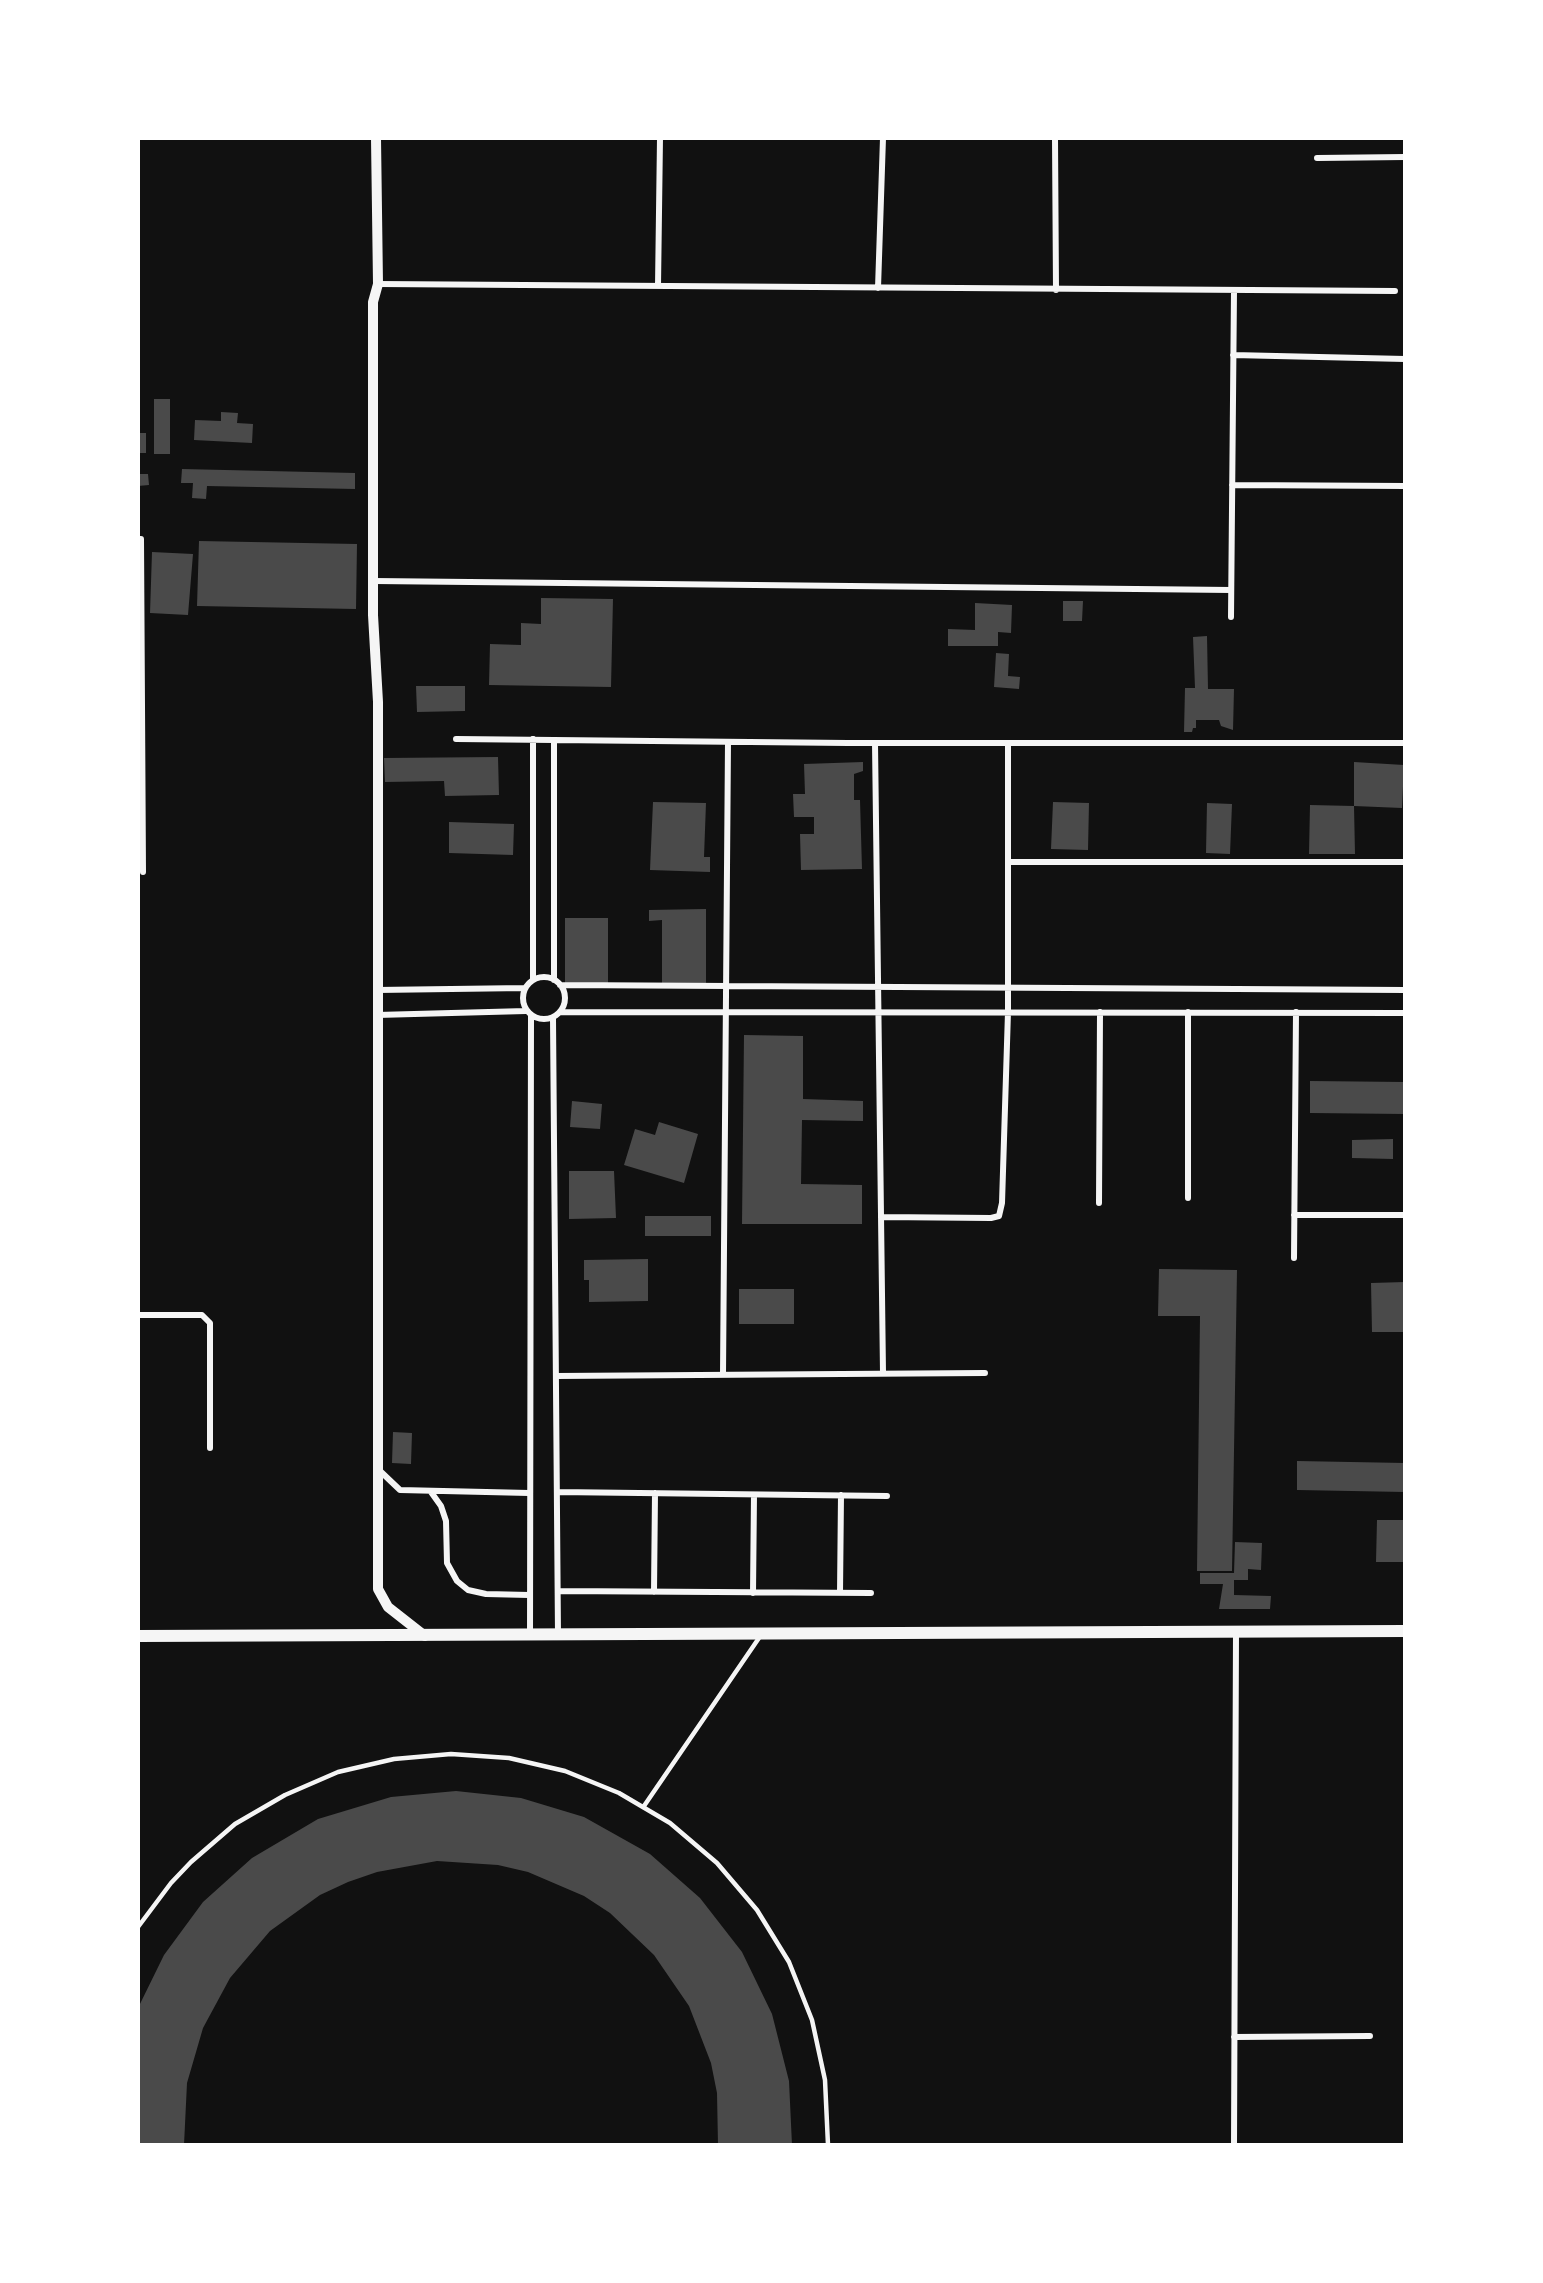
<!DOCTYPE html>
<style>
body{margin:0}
#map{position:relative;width:1543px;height:2283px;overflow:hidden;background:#111;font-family:"Roboto Serif",serif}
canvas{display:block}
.frame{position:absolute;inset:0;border:140px solid #fff;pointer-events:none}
</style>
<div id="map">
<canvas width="1543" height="2283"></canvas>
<div class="frame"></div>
</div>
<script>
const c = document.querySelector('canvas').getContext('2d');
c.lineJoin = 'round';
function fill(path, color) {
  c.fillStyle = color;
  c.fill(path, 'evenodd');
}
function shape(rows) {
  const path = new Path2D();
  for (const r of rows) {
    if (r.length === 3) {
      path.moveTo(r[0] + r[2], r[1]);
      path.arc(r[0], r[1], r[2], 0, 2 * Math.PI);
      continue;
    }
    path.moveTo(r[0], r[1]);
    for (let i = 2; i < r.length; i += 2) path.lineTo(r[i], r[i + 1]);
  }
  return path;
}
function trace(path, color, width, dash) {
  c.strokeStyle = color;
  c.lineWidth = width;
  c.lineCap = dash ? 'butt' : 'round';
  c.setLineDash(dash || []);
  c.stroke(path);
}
fill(shape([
 [154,399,170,399,170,454,154,454],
 [221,412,238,413,237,423,253,424,252,443,194,440,195,420,221,421],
 [138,433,146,433,146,453,138,453],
 [182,469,355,473,355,489,207,486,206,499,192,498,193,483,181,483],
 [138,474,148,474,149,485,138,486],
 [199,541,357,544,356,609,197,606],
 [152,552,193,554,188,615,150,613],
 [541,598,613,599,611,687,489,685,490,644,521,645,521,623,541,624],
 [1063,601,1083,601,1082,621,1063,621],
 [975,603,1012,605,1011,633,998,632,998,646,948,646,948,629,975,630],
 [1207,636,1208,689,1234,689,1233,730,1221,726,1219,720,1196,720,1196,728,1193,728,1192,732,1184,732,1185,688,1195,688,1193,637],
 [996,653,1009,654,1008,676,1020,677,1019,689,994,687],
 [416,686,465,686,465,711,417,712],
 [498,757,499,795,445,796,444,781,385,782,384,758],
 [863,762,863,771,854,774,854,800,860,800,862,869,801,870,800,834,814,834,814,817,794,817,793,794,805,794,804,764],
 [1354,762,1404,765,1402,808,1354,806,1355,854,1309,854,1310,805,1354,806],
 [653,802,706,803,704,857,710,857,710,872,650,870],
 [1053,802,1089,803,1088,850,1051,849],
 [1207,803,1232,804,1230,854,1206,853],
 [449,822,514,824,513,855,449,853],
 [706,909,706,985,662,985,662,920,649,921,649,910],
 [565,918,608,918,608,985,565,985],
 [744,1035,803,1036,803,1099,863,1101,863,1121,802,1120,801,1184,862,1185,862,1224,742,1224],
 [1310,1081,1405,1082,1405,1114,1310,1113],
 [572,1101,602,1104,600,1129,570,1127],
 [659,1122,698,1134,684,1183,624,1165,635,1129,655,1135],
 [1393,1139,1393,1159,1352,1158,1352,1140],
 [569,1171,614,1171,616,1218,569,1219],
 [645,1216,711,1216,711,1236,645,1236],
 [648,1259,648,1301,589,1302,589,1280,584,1280,584,1260],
 [1159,1269,1237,1270,1232,1571,1197,1571,1200,1316,1158,1316],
 [1405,1282,1405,1332,1372,1332,1371,1283],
 [739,1289,794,1289,794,1324,739,1324],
 [393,1432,412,1433,411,1464,392,1463],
 [1297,1461,1405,1463,1405,1492,1297,1490],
 [1377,1520,1405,1520,1405,1562,1376,1562],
 [1235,1542,1262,1543,1261,1570,1248,1569,1248,1580,1234,1580,1234,1595,1271,1596,1270,1609,1219,1609,1223,1584,1200,1584,1200,1573,1234,1573],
 [456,1791,521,1798,584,1817,650,1854,700,1898,742,1952,772,2014,789,2081,792,2145,718,2145,717,2093,711,2063,689,2006,654,1955,610,1913,584,1896,528,1872,498,1865,437,1861,377,1872,348,1882,320,1895,270,1931,230,1978,203,2028,187,2083,184,2145,138,2145,138,2008,164,1955,203,1902,252,1858,318,1819,391,1797]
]), '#4a4a4a');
trace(shape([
 [644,1806,761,1635],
 [138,1927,171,1883,191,1862,235,1824,285,1795,338,1772,394,1759,451,1754,509,1758,565,1771,619,1793,670,1823,717,1863,757,1910,789,1962,812,2020,825,2080,828,2145]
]), '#f5f5f5', 4.5);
trace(shape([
 [1055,138,1056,290],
 [1317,158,1405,157],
 [378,284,1395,291],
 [658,286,660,138],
 [878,288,883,138],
 [1233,355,1405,359],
 [1232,485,1405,486],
 [138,539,141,539,143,872],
 [374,581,1231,590],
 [1231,617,1234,291],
 [456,739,848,743,1405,743],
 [533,739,533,980],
 [875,743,883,1373],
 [1008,862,1405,862],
 [544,998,21],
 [554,980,554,740],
 [560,985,1405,990],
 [377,990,525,988],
 [560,1012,1405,1013],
 [377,1015,526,1011],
 [553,1018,558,1635],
 [1188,1198,1188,1012],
 [1099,1203,1100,1012],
 [1294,1215,1405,1215],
 [881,1217,991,1218,999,1216,1002,1203,1008,1012,1008,743],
 [1294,1258,1296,1012],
 [138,1315,202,1315,210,1323,210,1448],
 [723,1374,728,742],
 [556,1376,985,1373],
 [379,1470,400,1490,529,1493],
 [431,1492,441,1506,446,1521,447,1563,457,1581,468,1590,486,1594,529,1595],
 [557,1492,887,1496],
 [558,1591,871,1593],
 [654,1592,655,1493],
 [753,1593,754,1495],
 [840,1593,841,1495],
 [530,1635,531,1016],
 [1234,2037,1370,2036],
 [1234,2145,1236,1632]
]), '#f5f5f5', 6);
trace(shape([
 [376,138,378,284,373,302,373,615,378,702,378,1589,388,1607,425,1636]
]), '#f5f5f5', 10);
trace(shape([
 [138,1636,1405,1631]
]), '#f5f5f5', 12);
</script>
